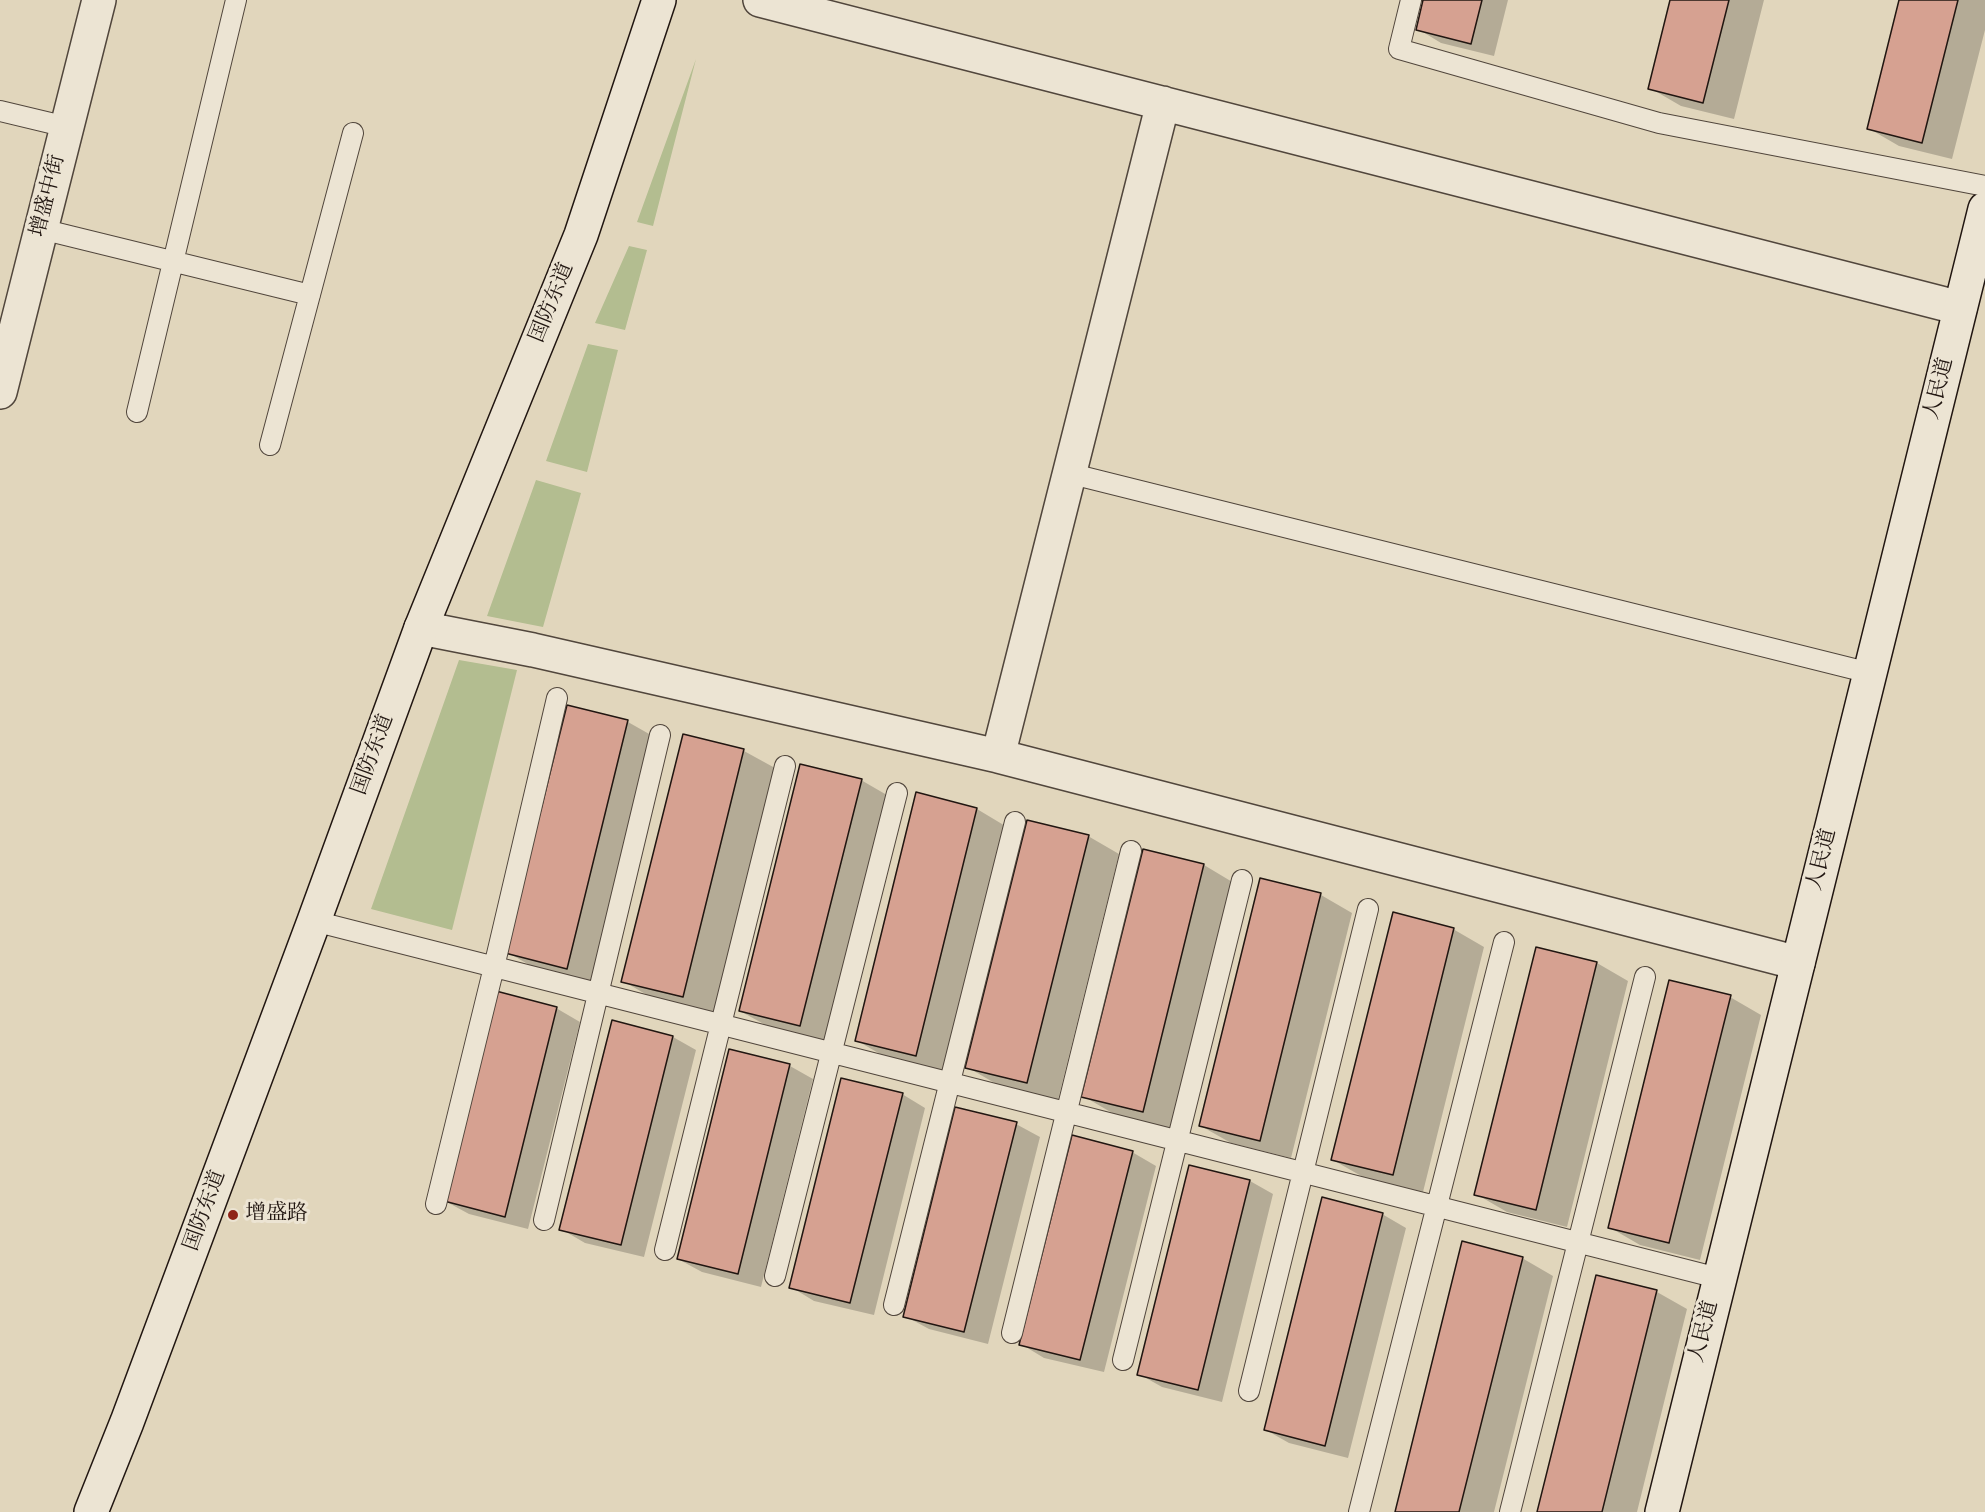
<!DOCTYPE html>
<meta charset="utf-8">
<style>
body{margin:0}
canvas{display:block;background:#e1d6bc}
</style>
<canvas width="1985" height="1512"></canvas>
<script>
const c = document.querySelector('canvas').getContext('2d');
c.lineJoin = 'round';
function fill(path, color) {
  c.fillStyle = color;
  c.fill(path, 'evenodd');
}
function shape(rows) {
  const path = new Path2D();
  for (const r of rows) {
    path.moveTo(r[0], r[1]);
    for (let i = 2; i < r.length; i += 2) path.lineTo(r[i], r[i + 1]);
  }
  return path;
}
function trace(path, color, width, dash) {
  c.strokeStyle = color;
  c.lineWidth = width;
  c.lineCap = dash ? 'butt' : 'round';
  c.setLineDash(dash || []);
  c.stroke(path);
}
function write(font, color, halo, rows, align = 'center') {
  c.font = font + ' "IM FELL English","Noto Serif SC",serif';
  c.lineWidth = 6;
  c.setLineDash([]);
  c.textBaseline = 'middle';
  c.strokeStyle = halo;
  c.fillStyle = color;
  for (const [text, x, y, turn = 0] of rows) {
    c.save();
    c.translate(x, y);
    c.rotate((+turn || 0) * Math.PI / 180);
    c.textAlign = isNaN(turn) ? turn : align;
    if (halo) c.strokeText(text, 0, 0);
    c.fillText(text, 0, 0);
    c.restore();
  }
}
fill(shape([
 [696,59,653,226,637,222],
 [629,246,647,250,625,330,595,323],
 [588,344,618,350,587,472,546,461],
 [536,480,581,493,543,627,487,616],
 [459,660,517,670,452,930,371,909]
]), '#b3bd90');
fill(shape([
 [1425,0,1508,0,1494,56,1441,43,1418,29],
 [1672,0,1764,0,1734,119,1681,106,1650,88],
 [1901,0,1985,0,1985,30,1952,159,1899,146,1868,128],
 [568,707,628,722,658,739,598,985,538,970,507,952],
 [684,736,744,751,775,768,713,1014,654,999,623,981],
 [861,780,892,798,831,1043,771,1028,740,1011],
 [977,809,1007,827,947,1072,887,1058,856,1040],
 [1088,836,1119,854,1058,1100,998,1085,967,1067],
 [1204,865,1234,883,1174,1129,1114,1114,1083,1096],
 [1261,880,1321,895,1352,913,1291,1158,1231,1143,1201,1126],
 [1453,929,1484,947,1423,1192,1363,1177,1333,1160],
 [1537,949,1597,963,1628,981,1567,1227,1507,1212,1476,1194],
 [1730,997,1761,1015,1700,1260,1640,1245,1609,1227],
 [556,1008,580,1022,528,1229,469,1214,445,1201],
 [673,1037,696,1050,644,1257,585,1243,561,1229],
 [730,1051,790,1066,813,1079,761,1287,702,1272,678,1259],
 [902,1094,925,1108,874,1315,814,1301,791,1287],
 [1016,1124,1040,1137,988,1344,929,1329,905,1316],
 [1132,1152,1156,1166,1104,1372,1044,1358,1021,1344],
 [1250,1181,1273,1194,1222,1402,1162,1387,1139,1374],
 [1382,1214,1406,1228,1348,1458,1289,1443,1266,1430],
 [1522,1258,1553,1276,1494,1512,1396,1512],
 [1597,1277,1657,1292,1687,1309,1637,1512,1539,1512]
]), '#0003');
const building = shape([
 [1423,0,1482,0,1471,44,1416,30,1423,0],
 [1670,0,1729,0,1703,103,1648,89,1670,0],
 [1899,0,1958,0,1922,143,1867,129,1899,0],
 [567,705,628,720,567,969,505,953,567,705],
 [683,734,744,749,683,997,621,982,683,734],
 [800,764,862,779,800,1026,739,1011,800,764],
 [916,792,977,808,916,1056,855,1041,916,792],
 [1027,820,1089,835,1027,1083,965,1068,1027,820],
 [1143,849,1204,864,1143,1112,1081,1097,1143,849],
 [1260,878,1321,893,1260,1141,1199,1126,1260,878],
 [1393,912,1454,928,1393,1175,1331,1160,1393,912],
 [1536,947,1597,962,1536,1210,1474,1195,1536,947],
 [1669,980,1731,995,1669,1243,1608,1228,1669,980],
 [496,991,557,1007,505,1217,444,1201,496,991],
 [612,1020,673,1036,621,1245,559,1230,612,1020],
 [729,1049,790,1064,738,1274,677,1259,729,1049],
 [841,1078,903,1093,850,1303,789,1288,841,1078],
 [955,1107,1017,1122,964,1332,903,1317,955,1107],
 [1072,1135,1133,1151,1080,1360,1019,1345,1072,1135],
 [1189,1165,1250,1180,1198,1390,1137,1375,1189,1165],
 [1322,1197,1383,1213,1325,1446,1264,1430,1322,1197],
 [1462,1241,1523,1257,1459,1512,1395,1512,1462,1241],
 [1596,1275,1657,1290,1602,1512,1537,1512,1596,1275]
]);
fill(building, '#d6a191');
trace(building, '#211611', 1.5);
const lane = shape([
 [1411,0,1399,49,1659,123,1985,186],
 [0,111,67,127],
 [41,229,310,295],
 [137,412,236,0],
 [270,445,353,133],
 [1068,473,1870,673],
 [314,921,1718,1278],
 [436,1204,494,967,557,698],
 [544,1220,660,735],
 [665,1250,785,766],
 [775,1276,897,793],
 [894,1305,1015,822],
 [1012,1333,1131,851],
 [1123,1360,1242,880],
 [1249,1391,1368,909],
 [1359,1512,1504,942],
 [1510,1512,1645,977]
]);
const street = shape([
 [760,0,1960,308],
 [0,392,99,0],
 [421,628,533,650,998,756,1798,963],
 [998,756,1163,103]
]);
const secondary = shape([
 [91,1512,127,1422,314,921,421,628,581,235,659,0],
 [1662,1512,1985,209]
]);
trace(lane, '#51463c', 22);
trace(street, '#51463c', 36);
trace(secondary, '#211611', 36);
trace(lane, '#ece4d3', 20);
trace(street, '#ece4d3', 33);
trace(secondary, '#ece4d3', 33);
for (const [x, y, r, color] of [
 [233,1215,6,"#8f2418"]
]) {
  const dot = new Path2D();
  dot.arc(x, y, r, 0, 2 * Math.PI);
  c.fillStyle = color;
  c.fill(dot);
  trace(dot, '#ece4d3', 2);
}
write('21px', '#211611', '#ece4d3', [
 ["增盛中街",49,196,-76],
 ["国防东道",553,303,-68],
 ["人民道",1940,389,-76],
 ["国防东道",374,755,-70],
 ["人民道",1823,860,-76],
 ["国防东道",206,1211,-70],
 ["人民道",1705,1332,-76]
]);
write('21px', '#211611', '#ece4d3', [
 ["增盛路",245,1215]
], 'left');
</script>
